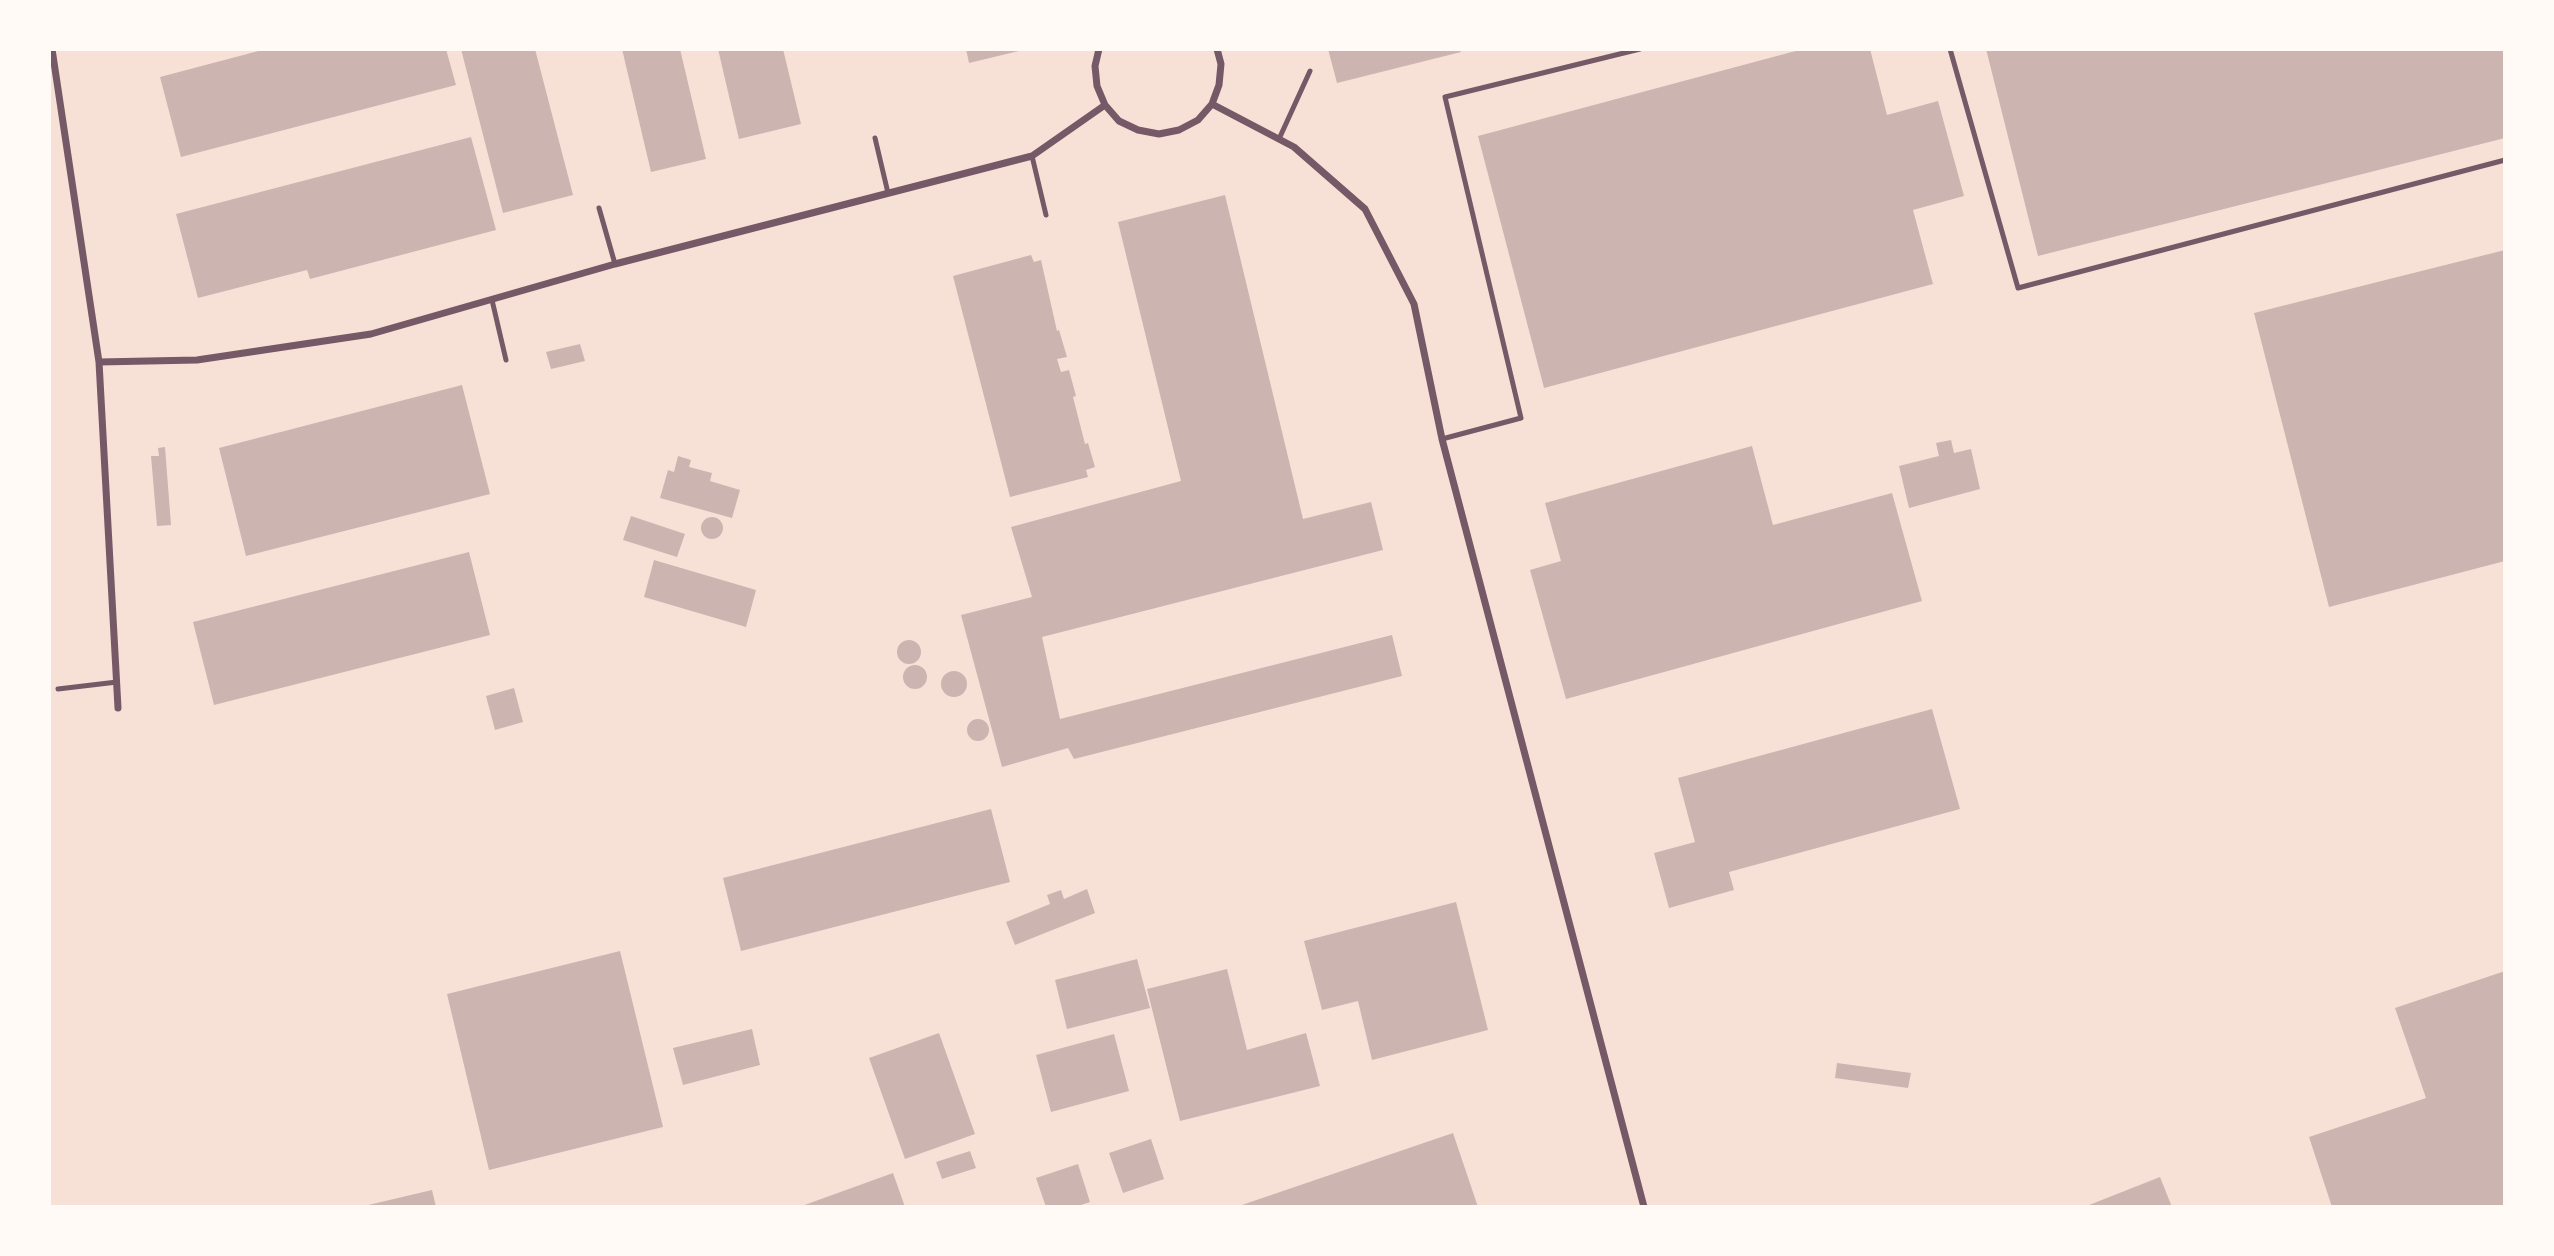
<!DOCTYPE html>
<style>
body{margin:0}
#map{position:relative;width:2554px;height:1256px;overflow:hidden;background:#f7e1d7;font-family:Lato,sans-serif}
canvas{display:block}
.frame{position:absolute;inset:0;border:51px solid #fffaf5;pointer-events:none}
</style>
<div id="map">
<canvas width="2554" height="1256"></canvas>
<div class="frame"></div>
</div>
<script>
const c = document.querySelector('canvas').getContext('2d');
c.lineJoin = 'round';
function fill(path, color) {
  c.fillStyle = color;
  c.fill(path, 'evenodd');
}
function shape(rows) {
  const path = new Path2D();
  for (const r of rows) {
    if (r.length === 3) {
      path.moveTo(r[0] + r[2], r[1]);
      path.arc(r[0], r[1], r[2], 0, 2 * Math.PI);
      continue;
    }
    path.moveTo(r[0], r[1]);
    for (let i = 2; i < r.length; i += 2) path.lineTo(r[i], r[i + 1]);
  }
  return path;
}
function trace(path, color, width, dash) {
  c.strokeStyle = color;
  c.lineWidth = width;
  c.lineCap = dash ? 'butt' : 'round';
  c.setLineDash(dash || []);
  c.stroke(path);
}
fill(shape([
 [266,49,446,49,456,85,181,157,160,77],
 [461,49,535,49,573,195,503,213],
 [622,49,680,49,706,159,651,172],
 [718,49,783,49,801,124,739,139],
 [966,49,1023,49,1023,50,969,63],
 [1328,49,1460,49,1461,52,1337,83],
 [1803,49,1870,49,1887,115,1938,101,1964,196,1913,210,1933,284,1544,388,1478,136],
 [1986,49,2505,49,2505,138,2038,256],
 [471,137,496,230,310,279,307,270,198,298,176,214],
 [1225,195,1303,519,1371,502,1383,550,1042,637,1060,719,1392,635,1402,676,1074,759,1068,748,1002,767,961,615,1032,597,1011,527,1181,481,1118,222],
 [2505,250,2505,561,2329,607,2254,313],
 [1031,255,1034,262,1041,260,1057,331,1059,330,1067,357,1057,359,1061,372,1069,370,1076,396,1073,397,1085,444,1088,443,1095,467,1086,470,1088,477,1010,497,953,276],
 [580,344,585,361,551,369,546,352],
 [462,385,490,494,246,556,219,448],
 [1951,440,1954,453,1971,449,1980,489,1909,508,1899,466,1939,456,1936,443],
 [1752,446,1773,525,1892,493,1922,601,1566,699,1530,570,1561,561,1545,503],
 [165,447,171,525,157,526,151,456,159,456,158,448],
 [678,456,691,460,689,467,712,473,710,481,740,490,732,518,660,498,668,470,674,472],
 [631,516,685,534,677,557,623,540],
 [712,528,11],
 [469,552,490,635,214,705,193,622],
 [654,560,756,590,746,627,644,597],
 [909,652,12],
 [915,677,12],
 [954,684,13],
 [514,688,523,722,495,730,486,696],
 [1932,709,1960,809,1729,872,1734,890,1669,908,1654,853,1695,842,1678,778],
 [978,730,11],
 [991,809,1010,882,741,951,723,878],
 [1087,889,1095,913,1015,945,1006,922,1050,904,1047,895,1061,890,1064,899],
 [1456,902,1488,1030,1372,1060,1358,1001,1322,1010,1304,941],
 [620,951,663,1127,489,1170,447,994],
 [1137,959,1150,1008,1067,1029,1055,980],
 [1227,969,1247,1050,1306,1033,1320,1086,1180,1121,1147,989],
 [2505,971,2505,1207,2332,1207,2309,1137,2426,1098,2395,1008],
 [752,1029,760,1065,683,1085,673,1048],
 [939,1033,975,1134,905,1159,869,1058],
 [1114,1034,1129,1091,1051,1112,1036,1055],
 [1837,1063,1911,1073,1908,1088,1835,1078],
 [1453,1133,1478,1207,1236,1207],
 [1151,1139,1164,1179,1123,1193,1109,1153],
 [970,1151,976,1168,942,1179,936,1162],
 [1078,1164,1090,1202,1075,1207,1046,1207,1036,1178],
 [893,1173,905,1207,799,1207],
 [2160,1177,2172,1207,2084,1207],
 [432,1190,436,1207,364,1207,364,1206]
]), '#ccb4b1');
trace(shape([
 [1950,49,2018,288,2505,160],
 [875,138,888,193],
 [1279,139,1310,71],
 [1032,156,1046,215],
 [599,208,615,264],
 [492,300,506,360],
 [1442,439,1521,418,1445,97,1640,49],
 [58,689,117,682]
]), '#755966', 5);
trace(shape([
 [52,49,99,362,118,708],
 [1099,49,1095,66,1097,86,1105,105,1119,121,1138,130,1159,134,1179,130,1198,120,1212,104,1219,85,1221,64,1217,49],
 [1212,104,1294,147,1365,209,1414,304,1442,439,1644,1207],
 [99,362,197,360,371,334,615,264,1032,156,1105,105]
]), '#755966', 7);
</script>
